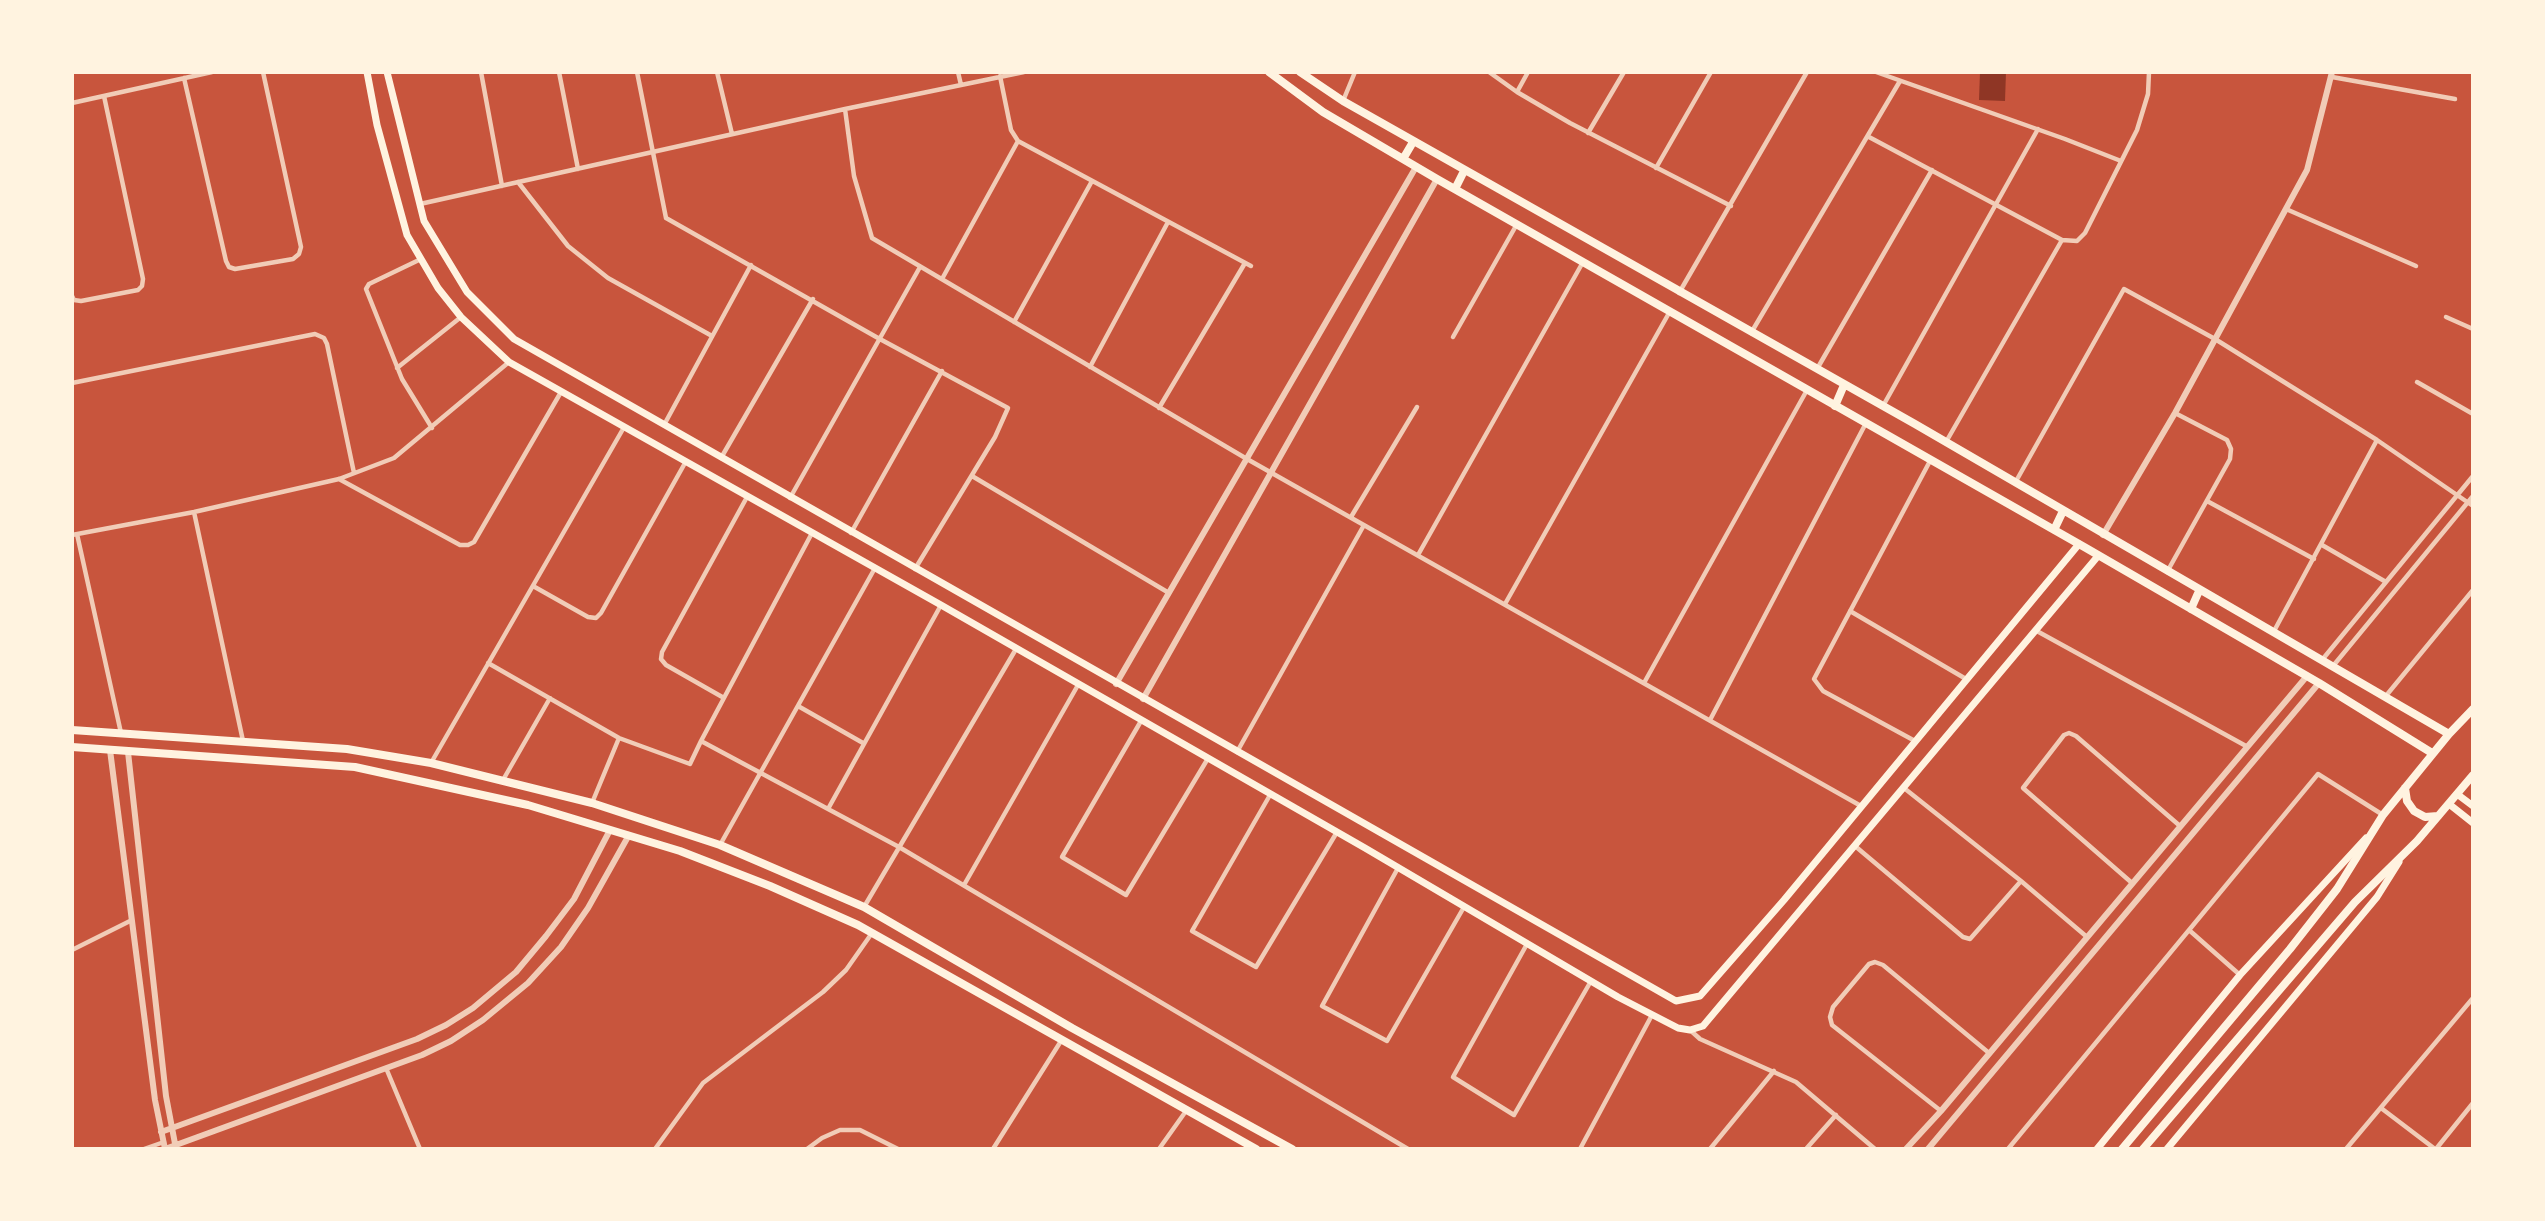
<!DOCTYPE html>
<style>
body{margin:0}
#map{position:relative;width:2545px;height:1221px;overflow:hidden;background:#c8553d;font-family:"Playfair Display",serif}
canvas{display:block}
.frame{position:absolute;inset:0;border:74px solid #fff3e0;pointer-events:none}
</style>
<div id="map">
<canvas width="2545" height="1221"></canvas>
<div class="frame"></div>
</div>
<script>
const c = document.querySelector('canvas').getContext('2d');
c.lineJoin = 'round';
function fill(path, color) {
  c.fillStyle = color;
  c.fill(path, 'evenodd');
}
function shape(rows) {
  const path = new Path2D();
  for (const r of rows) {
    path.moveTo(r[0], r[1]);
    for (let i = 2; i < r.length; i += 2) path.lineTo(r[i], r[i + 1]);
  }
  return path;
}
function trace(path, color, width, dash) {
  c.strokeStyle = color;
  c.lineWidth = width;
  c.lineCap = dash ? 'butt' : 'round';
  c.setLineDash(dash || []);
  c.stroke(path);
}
fill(shape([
 [1980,72,2006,72,2005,101,1979,100]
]), '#8f3625');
trace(shape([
 [481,72,502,186],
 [559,72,578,169],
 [637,72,666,218,878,338,1008,408,995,437,915,569],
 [717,72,732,134],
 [958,72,961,85],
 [1489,72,1517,92,1570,123,1731,206],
 [1876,72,2065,139,2121,161],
 [1000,76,1011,130,1018,141,1251,266],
 [2332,77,2455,99],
 [184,78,226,261,229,267,235,269,293,259,299,254,301,247,263,72],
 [1517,92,1528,72],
 [1343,101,1355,72],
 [72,103,212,72],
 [845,109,854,176,872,238,1247,459,1861,806],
 [1588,133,1624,72],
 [1869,137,2062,240,2077,241,2085,233,2137,130,2148,94,2149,72],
 [1656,168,1711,72],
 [518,182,568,246,608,278,712,336],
 [420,204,845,109,1024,72],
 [2286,209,2416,266],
 [421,259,369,284,366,289,402,379,432,428],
 [942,279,1018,141],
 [1679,293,1807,72],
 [72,296,74,300,81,301,138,290,142,286,143,279,104,96],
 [2446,317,2473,329],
 [1014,322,1092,181],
 [1751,333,1900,81],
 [1453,337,1517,224],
 [1090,367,1168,222],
 [397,368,461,317],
 [1817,369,1932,170],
 [2417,382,2473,414],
 [72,383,315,334,324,338,327,344,354,473],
 [1883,406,2038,129],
 [1159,408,1245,263],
 [664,425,751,265],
 [1946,442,2062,240],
 [721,458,813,299],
 [972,476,1169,593],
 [339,479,460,545,468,545,474,542,561,392],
 [2015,483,2124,289,2215,339,2377,440,2473,506],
 [790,498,920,267],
 [2207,501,2314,559],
 [194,512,243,741],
 [1351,517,1417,407],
 [851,533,942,371],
 [77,534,121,733],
 [72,535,194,512,339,479,394,458,509,362],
 [2322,545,2386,582],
 [1418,555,1583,262],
 [2167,572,2230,459,2231,449,2227,440,2175,413],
 [533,586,588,617,596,618,601,613,685,463],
 [1505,604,1669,313],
 [1850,611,1966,679],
 [2035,630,2246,746],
 [2273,633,2377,440],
 [2322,660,2473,476],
 [488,663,619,738,690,764,701,741,899,847,1408,1149],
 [2333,666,2473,496],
 [1644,683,1807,390],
 [2385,697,2473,590],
 [724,698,666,665,661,659,662,652,747,497],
 [798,706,863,743],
 [1710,720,1866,423],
 [1141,721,1062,857,1126,895,1207,760],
 [701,741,812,533],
 [1915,741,1823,691,1814,679,1930,461],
 [1237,752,1364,525],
 [431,763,623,429],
 [503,780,550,698],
 [1904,788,2021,881,2087,937],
 [1270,795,1192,931,1256,967,1337,832],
 [592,803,619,738],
 [828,809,941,605],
 [720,845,875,568],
 [1855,846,1963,937,1970,939,2021,881],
 [1398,868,1322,1006,1387,1041,1464,907],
 [2132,883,2023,788,2064,735,2069,733,2076,736,2180,826],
 [964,885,1078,685],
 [864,907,1016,649],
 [2189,930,2240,975],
 [1527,944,1453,1077,1514,1115,1591,981],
 [72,950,132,920],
 [1690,1030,1700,1039,1796,1082,1875,1149],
 [386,1068,420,1149],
 [2381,1108,2435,1149],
 [1941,1111,1832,1025,1830,1017,1833,1007,1869,964,1875,962,1883,965,1989,1053],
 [144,1149,164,1142],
 [655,1149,703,1083,823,992,846,970,872,933],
 [807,1149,822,1138,840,1130,860,1130,898,1149],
 [993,1149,1061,1041],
 [1159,1149,1186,1111],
 [1580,1149,1652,1015],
 [1710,1149,1774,1071],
 [1806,1149,1836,1115],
 [2008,1149,2318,774,2383,815],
 [2346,1149,2473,998],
 [2436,1149,2473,1103]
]), '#f1ccb7', 4.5);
trace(shape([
 [2103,535,2175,413,2307,170,2332,72],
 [1116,684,1416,167],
 [1143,699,1437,179],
 [110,750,155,1100,165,1149],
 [128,752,166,1096,176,1149],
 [161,1132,417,1039,446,1025,473,1008,516,972,546,936,574,899,610,830],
 [165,1149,422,1055,451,1041,483,1020,528,983,561,947,588,908,629,835],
 [1906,1149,1941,1111,2307,676],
 [1928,1149,2319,683]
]), '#f1ccb7', 6);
trace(shape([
 [367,72,377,125,407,235,438,288,461,317,509,362,941,605,1365,848,1618,997,1678,1028,1690,1030,1703,1026,2098,556],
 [387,72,424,221,467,292,514,339,1676,1001,1700,996,1784,900,2079,544],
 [2457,794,2473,806],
 [2449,804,2473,823],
 [2097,1149,2240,975,2366,838],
 [2167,1149,2377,897,2399,862]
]), '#fff3e0', 7);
trace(shape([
 [1269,72,1323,112,1437,179,2086,548,2319,683,2432,753],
 [1300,72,1343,101,1915,424,2449,734],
 [1403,159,1413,142],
 [1455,189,1464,171],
 [1835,406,1844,385],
 [2054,530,2063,511],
 [2191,609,2199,591],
 [72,730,347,749,431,763,592,803,720,845,864,907,1072,1028,1292,1149],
 [72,747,355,767,528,805,680,851,770,886,858,925,1256,1149],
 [2405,788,2407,801,2414,811,2425,817,2438,816],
 [2122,1149,2290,949,2337,889,2383,815,2449,734,2473,709],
 [2143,1149,2355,902,2417,841,2473,775]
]), '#fff3e0', 8);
</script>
